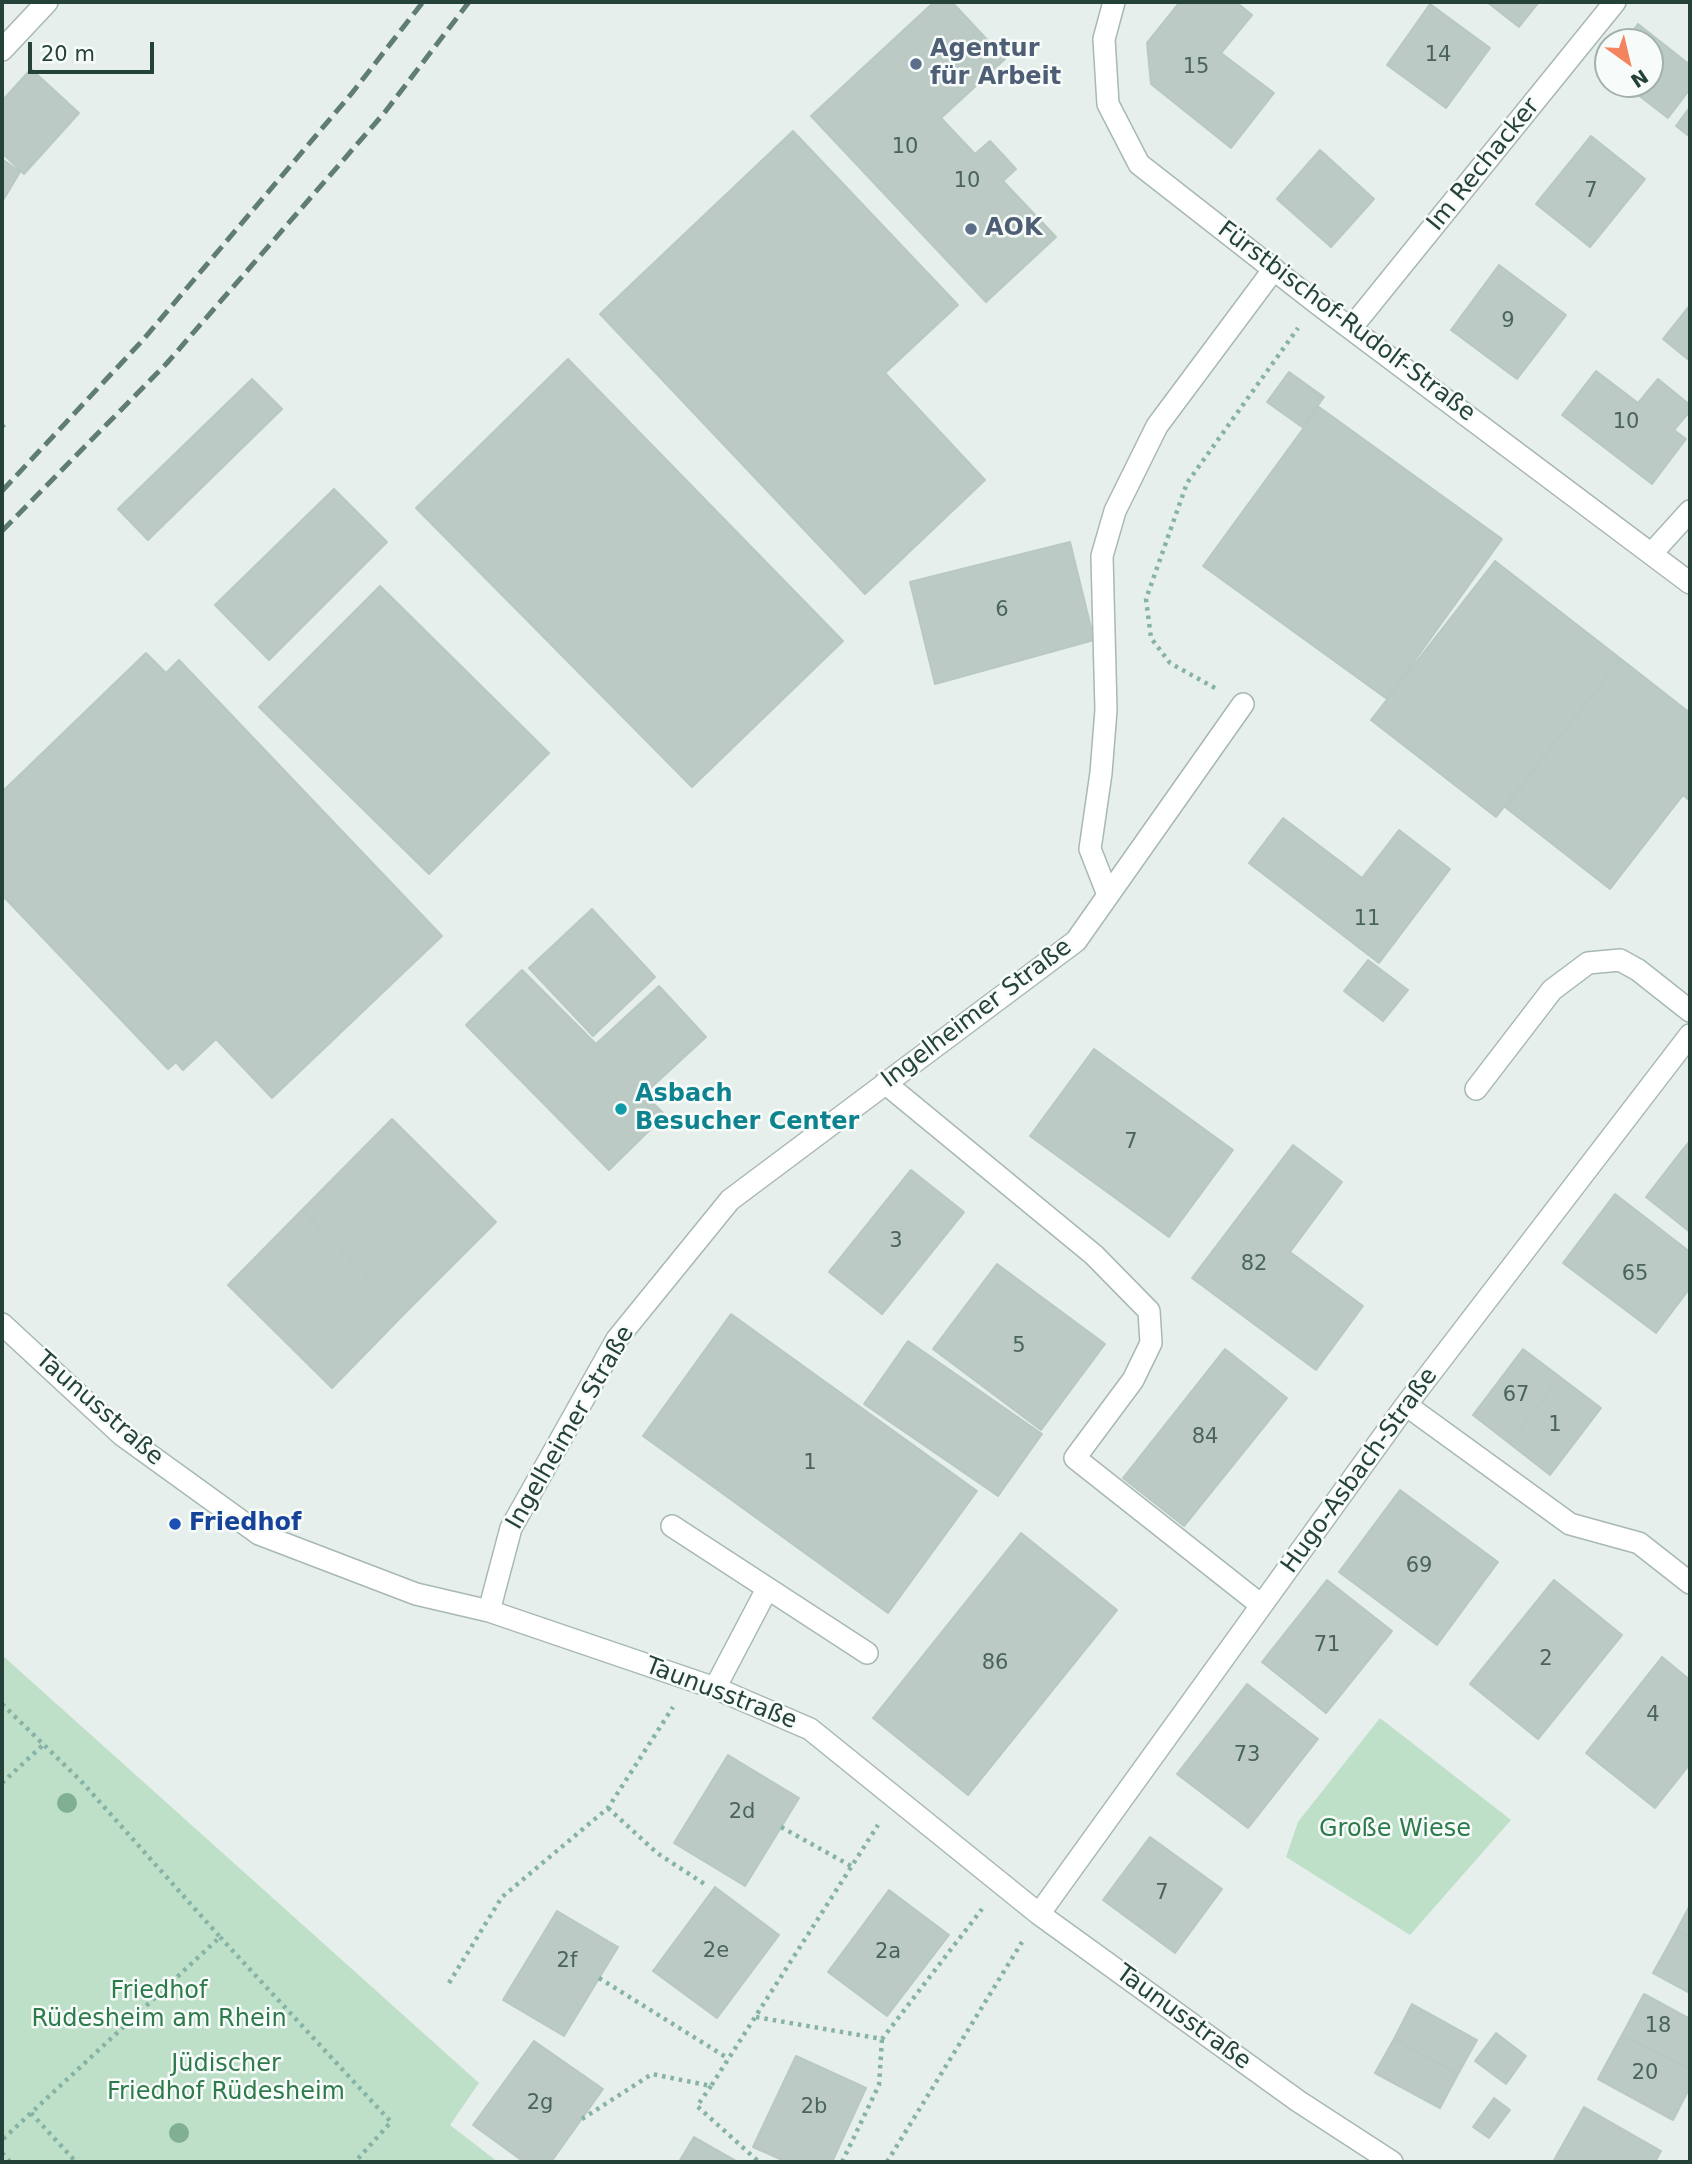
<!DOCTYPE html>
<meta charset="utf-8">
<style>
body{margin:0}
#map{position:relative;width:1692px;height:2164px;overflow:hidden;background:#e6efeb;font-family:"DejaVu Sans",sans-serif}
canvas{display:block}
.frame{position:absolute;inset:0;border:4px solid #24423a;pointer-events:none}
.north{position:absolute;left:1594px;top:28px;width:70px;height:70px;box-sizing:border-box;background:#f7fbf9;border:2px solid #a3b1ad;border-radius:50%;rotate:146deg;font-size:19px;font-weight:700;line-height:28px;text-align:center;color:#24423a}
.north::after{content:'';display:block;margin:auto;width:24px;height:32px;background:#f4845f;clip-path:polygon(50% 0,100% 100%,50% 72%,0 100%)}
.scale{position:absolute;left:28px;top:42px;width:126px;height:32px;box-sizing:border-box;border:4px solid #24423a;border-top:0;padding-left:9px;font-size:21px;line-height:24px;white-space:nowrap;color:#24423a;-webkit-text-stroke:5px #f7fbf9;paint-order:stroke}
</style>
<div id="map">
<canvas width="1692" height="2164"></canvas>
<div class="frame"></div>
<div class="north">N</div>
<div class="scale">20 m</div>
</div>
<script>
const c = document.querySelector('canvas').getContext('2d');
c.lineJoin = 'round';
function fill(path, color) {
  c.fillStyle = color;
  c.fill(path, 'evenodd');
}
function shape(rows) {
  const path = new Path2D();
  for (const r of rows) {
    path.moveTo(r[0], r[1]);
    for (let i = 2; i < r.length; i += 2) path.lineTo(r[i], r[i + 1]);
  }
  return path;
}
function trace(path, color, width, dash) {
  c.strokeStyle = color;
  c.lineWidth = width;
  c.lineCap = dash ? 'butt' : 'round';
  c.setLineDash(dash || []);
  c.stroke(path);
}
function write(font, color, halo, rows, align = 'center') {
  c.font = font + ' "DejaVu Sans",sans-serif';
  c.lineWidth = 5;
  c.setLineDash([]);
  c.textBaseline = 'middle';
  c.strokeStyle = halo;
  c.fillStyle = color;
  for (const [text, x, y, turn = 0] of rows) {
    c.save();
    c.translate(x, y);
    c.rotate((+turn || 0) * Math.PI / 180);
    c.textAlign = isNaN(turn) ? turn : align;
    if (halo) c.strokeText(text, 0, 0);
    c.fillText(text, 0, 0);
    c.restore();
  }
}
fill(shape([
 [2,1655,479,2083,450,2125,498,2162,2,2162],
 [1380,1718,1511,1820,1410,1935,1286,1857,1298,1822]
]), '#bfe0c8');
const building = shape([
 [934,2,952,2,1005,59,941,118,975,154,990,141,1016,169,1003,181,1056,237,986,302,811,116,934,2],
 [1180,2,1236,2,1252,15,1221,53,1274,93,1231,148,1151,84,1147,43,1180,2],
 [1487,2,1539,2,1519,27,1487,2],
 [1430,4,1490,48,1446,108,1387,65,1430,4],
 [1638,24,1690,65,1690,89,1668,118,1624,84,1650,84,1650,42,1624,42,1638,24],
 [31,69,79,113,24,174,2,153,2,101,31,69],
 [1690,107,1690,137,1676,126,1690,107],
 [793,131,958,305,885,373,985,480,865,594,600,314,793,131],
 [1591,136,1645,179,1590,247,1536,204,1591,136],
 [1320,150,1374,199,1331,247,1277,199,1320,150],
 [2,159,20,172,2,202,2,159],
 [1499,265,1566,315,1517,379,1451,330,1499,265],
 [1690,305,1690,361,1663,339,1690,305],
 [568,359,843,641,692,787,416,508,568,359],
 [1596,371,1638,403,1658,379,1690,405,1690,411,1674,430,1686,439,1652,484,1562,415,1596,371],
 [1289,372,1324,397,1302,427,1267,402,1289,372],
 [252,379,282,409,148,540,118,509,252,379],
 [1319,407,1502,539,1387,699,1203,566,1319,407],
 [334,489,387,542,269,660,215,605,334,489],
 [1070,542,1094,640,935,684,910,582,1070,542],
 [1495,561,1621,659,1496,817,1371,720,1495,561],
 [380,586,549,753,429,874,259,707,380,586],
 [146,653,166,673,179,660,442,936,272,1098,216,1039,183,1070,176,1062,168,1069,2,895,2,792,146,653],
 [1621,659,1690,713,1690,801,1683,795,1610,889,1505,807,1621,659],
 [1283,818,1362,878,1399,830,1450,869,1379,963,1249,863,1283,818],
 [592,909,655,977,593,1036,529,968,592,909],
 [1368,960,1408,990,1383,1021,1344,991,1368,960],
 [522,970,596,1044,659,986,706,1037,644,1094,665,1115,609,1170,466,1025,522,970],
 [1094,1049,1233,1150,1169,1237,1030,1136,1094,1049],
 [392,1119,496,1222,406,1312,302,1210,392,1119],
 [1690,1141,1690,1161,1680,1153,1690,1141],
 [1293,1145,1342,1182,1290,1252,1363,1306,1316,1370,1192,1278,1293,1145],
 [1680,1153,1690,1161,1690,1232,1646,1197,1680,1153],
 [911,1170,964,1212,882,1314,829,1272,911,1170],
 [1615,1194,1690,1252,1690,1288,1656,1333,1563,1263,1615,1194],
 [302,1210,406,1312,332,1388,228,1285,302,1210],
 [997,1264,1105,1344,1041,1430,933,1349,997,1264],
 [731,1314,977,1491,888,1613,643,1436,731,1314],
 [908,1341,1042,1434,998,1496,864,1404,908,1341],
 [1225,1349,1287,1398,1184,1526,1123,1478,1225,1349],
 [1523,1349,1560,1377,1509,1443,1473,1415,1523,1349],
 [1560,1377,1601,1408,1550,1475,1509,1443,1560,1377],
 [1400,1490,1498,1562,1437,1645,1339,1572,1400,1490],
 [1021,1533,1117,1610,968,1795,873,1718,1021,1533],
 [1327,1580,1392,1631,1326,1713,1262,1662,1327,1580],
 [1554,1580,1622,1635,1538,1739,1470,1684,1554,1580],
 [1662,1657,1690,1680,1690,1764,1655,1808,1586,1753,1662,1657],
 [1247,1684,1318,1739,1248,1828,1177,1774,1247,1684],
 [728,1755,799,1798,745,1886,674,1843,728,1755],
 [1150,1837,1222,1889,1175,1953,1103,1900,1150,1837],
 [715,1887,779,1935,717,2018,653,1971,715,1887],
 [889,1890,949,1935,887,2016,828,1972,889,1890],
 [1690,1905,1690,1937,1677,1930,1690,1905],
 [557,1911,618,1947,564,2036,503,2000,557,1911],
 [1677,1930,1690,1937,1690,1993,1653,1973,1677,1930],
 [1644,1994,1690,2019,1690,2069,1622,2035,1644,1994],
 [1412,2004,1477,2040,1458,2074,1394,2039,1412,2004],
 [1496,2033,1526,2056,1506,2084,1475,2061,1496,2033],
 [1622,2035,1690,2069,1690,2087,1673,2120,1598,2079,1622,2035],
 [1394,2039,1458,2074,1440,2108,1375,2073,1394,2039],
 [534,2041,603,2089,551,2162,524,2162,473,2125,534,2041],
 [796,2056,866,2088,832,2162,787,2162,753,2147,796,2056],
 [1494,2098,1510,2110,1489,2138,1473,2127,1494,2098],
 [1584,2107,1661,2151,1655,2162,1575,2162,1558,2153,1584,2107],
 [694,2137,738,2162,679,2162,694,2137],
 [1558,2153,1575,2162,1553,2162,1558,2153]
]);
fill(building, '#bbcac4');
trace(building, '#b8c9c2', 2);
const minor = shape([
 [1114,2,1104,39,1108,104,1139,164,1318,304,1690,583],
 [2,50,47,2],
 [1352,327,1615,2],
 [1652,553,1690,511],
 [1108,895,1090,849,1101,773,1106,710,1102,556,1115,511,1157,426,1274,269],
 [885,1083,1094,1255,1149,1311,1151,1343,1133,1380,1075,1458,1261,1605],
 [1476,1089,1552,990,1588,963,1620,960,1638,970,1690,1011],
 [2,1324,122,1435,259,1534,416,1594,489,1611,715,1688,810,1729,1039,1914,1298,2101,1392,2162],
 [1406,1405,1570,1524,1639,1543,1690,1583],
 [672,1526,867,1653],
 [489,1611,511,1528,617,1339,730,1200,1076,941,1243,704],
 [715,1688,767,1589],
 [1039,1914,1406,1405,1690,1035]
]);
trace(minor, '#a8b8b2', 24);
trace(shape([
 [2,427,7,422],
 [1215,688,1170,663,1151,638,1146,599,1187,483,1298,328],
 [2,1704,81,1781,220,1937,2,2140],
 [2,1783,43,1745],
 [608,1808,657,1853,706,1885],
 [781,1827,851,1866],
 [220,1937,391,2122,355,2162],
 [599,1978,729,2059],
 [449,1983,502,1897,608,1808,673,1707],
 [756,2017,882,2039,982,1909],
 [711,2086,697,2106,759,2162],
 [31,2113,76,2162],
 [582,2119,652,2074,711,2086,878,1825],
 [2,2153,10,2162],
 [842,2162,879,2085,882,2039],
 [887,2162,1022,1942]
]), '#86b3a5', 4.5, [3.5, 5]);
trace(minor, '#fff', 21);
trace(shape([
 [2,491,142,341,352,93,423,2],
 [2,531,167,363,385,112,469,2]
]), '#5f7d75', 5, [14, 7]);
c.fillStyle = '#80af93';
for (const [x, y] of [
 [67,1803],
 [179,2133]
]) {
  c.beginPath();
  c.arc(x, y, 10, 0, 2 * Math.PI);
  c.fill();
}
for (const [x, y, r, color] of [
 [916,64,7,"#5c6f8a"],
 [971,229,7,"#5c6f8a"],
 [621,1109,7,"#0f9aa8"],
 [175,1524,7,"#1a4fb4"]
]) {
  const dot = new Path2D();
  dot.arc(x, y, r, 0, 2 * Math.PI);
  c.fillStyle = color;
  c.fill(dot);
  trace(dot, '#f7fbf9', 2.5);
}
write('21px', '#4a645c', null, [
 ["14",1438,56],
 ["15",1196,68],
 ["10",905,148],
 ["10",967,182],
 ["7",1591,192],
 ["9",1508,322],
 ["10",1626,423],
 ["6",1002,611],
 ["11",1367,920],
 ["7",1131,1143],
 ["3",896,1242],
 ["82",1254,1265],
 ["65",1635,1275],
 ["5",1019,1347],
 ["67",1516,1396],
 ["1",1555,1426],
 ["84",1205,1438],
 ["1",810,1464],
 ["69",1419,1567],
 ["71",1327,1646],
 ["2",1546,1660],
 ["86",995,1664],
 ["4",1653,1716],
 ["73",1247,1756],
 ["2d",742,1813],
 ["7",1162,1894],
 ["2e",716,1952],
 ["2a",888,1953],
 ["2f",567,1962],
 ["18",1658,2027],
 ["20",1645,2074],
 ["2g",540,2104],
 ["2b",814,2108]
]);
write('bold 24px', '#4e5e75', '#f7fbf9', [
 ["Agentur",930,50],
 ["für Arbeit",930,78],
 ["AOK",985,229]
], 'left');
write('24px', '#24423a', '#f7fbf9', [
 ["Im Rechacker",1484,165,-51],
 ["Fürstbischof-Rudolf-Straße",1346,322,37],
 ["Ingelheimer Straße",977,1014,-37],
 ["Taunusstraße",99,1409,41],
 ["Ingelheimer Straße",571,1428,-60],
 ["Hugo-Asbach-Straße",1360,1471,-54],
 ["Taunusstraße",721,1694,21],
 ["Taunusstraße",1183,2018,36]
]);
write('bold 24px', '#0d838f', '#f7fbf9', [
 ["Asbach",635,1095],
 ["Besucher Center",635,1123]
], 'left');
write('bold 24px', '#164399', '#f7fbf9', [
 ["Friedhof",189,1524]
], 'left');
write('24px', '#2d7a4b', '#f7fbf9', [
 ["Große Wiese",1395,1830],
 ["Friedhof",159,1992],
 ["Rüdesheim am Rhein",159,2020],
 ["Jüdischer",226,2065],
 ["Friedhof Rüdesheim",226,2093]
]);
</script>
